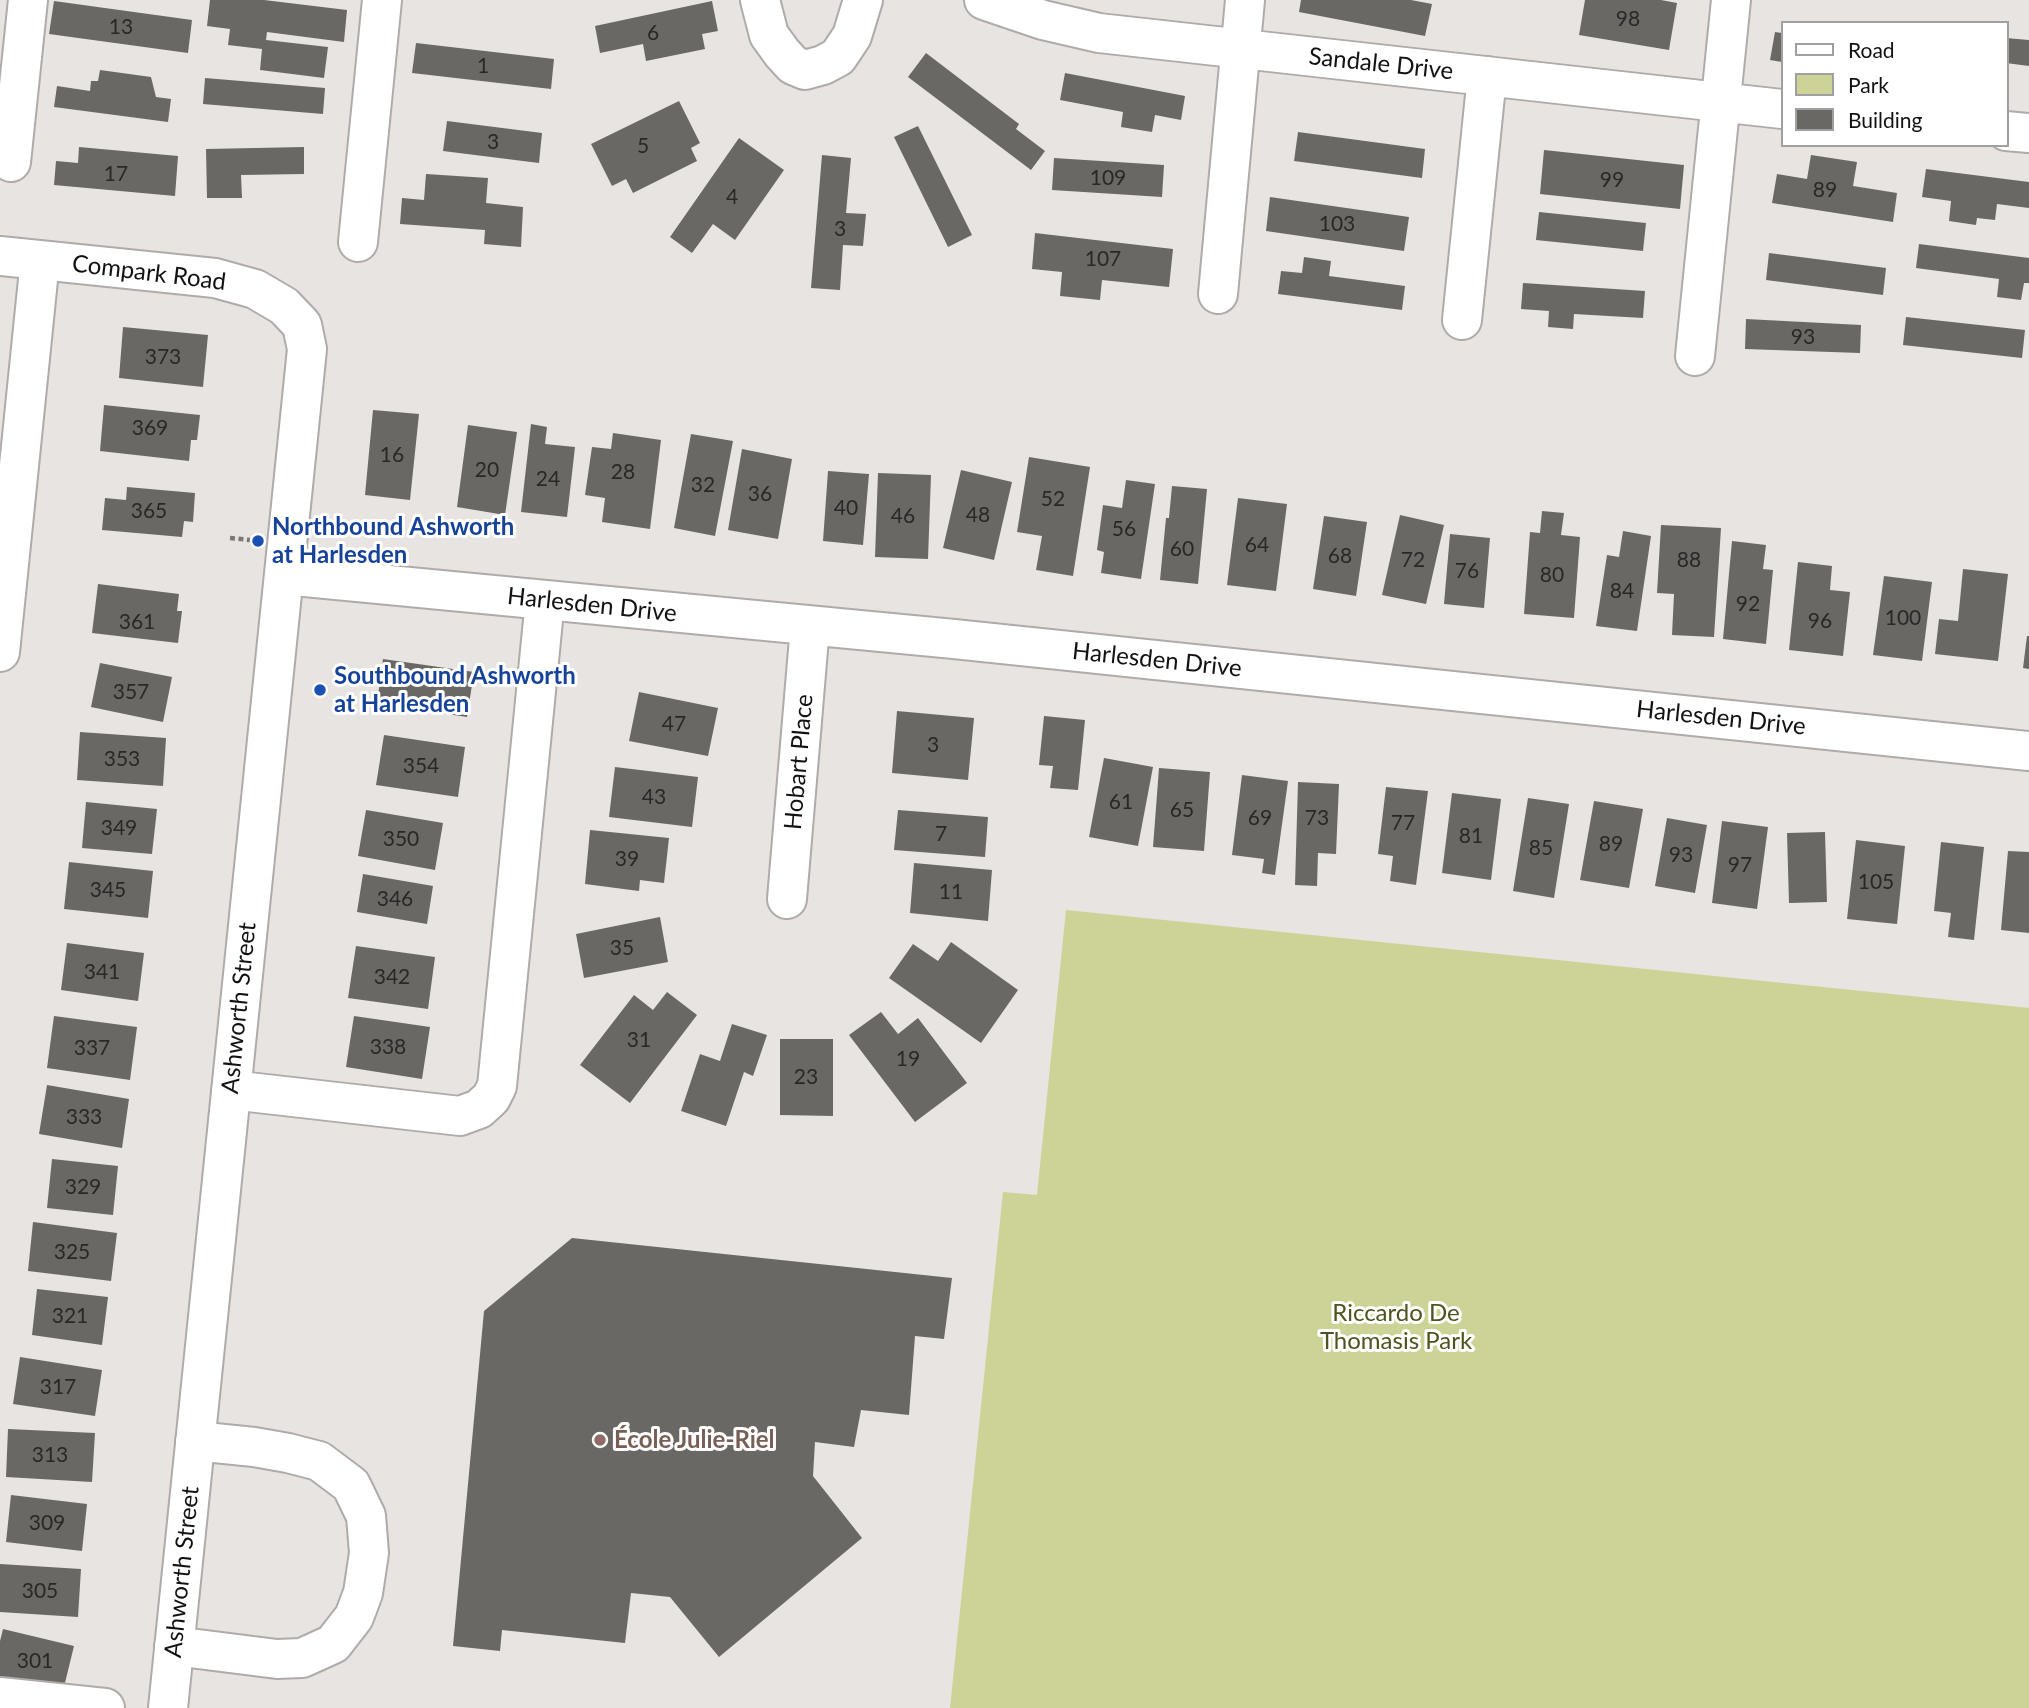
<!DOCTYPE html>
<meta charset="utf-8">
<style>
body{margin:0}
#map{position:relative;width:2029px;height:1708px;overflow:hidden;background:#e8e4e2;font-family:Lato,sans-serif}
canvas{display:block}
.legend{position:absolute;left:1781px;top:21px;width:228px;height:126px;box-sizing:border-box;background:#fff;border:2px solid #a1a0a0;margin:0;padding:9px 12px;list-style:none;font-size:21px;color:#131211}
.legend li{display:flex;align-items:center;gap:14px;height:35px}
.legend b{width:35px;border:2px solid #a1a0a0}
</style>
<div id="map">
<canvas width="2029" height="1708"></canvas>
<ul class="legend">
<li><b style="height:9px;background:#fff"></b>Road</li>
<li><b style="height:19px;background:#cdd296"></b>Park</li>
<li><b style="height:19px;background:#6a6865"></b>Building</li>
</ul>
</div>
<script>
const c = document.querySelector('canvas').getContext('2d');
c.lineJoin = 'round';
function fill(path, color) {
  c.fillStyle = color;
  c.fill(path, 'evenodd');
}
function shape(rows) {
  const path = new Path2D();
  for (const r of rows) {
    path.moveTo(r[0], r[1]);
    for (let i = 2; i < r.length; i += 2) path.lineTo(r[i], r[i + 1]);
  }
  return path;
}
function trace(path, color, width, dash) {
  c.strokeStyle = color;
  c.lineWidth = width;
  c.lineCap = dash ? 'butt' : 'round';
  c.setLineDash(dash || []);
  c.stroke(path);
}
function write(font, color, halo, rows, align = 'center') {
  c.font = font + ' Lato,sans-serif';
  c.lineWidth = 6;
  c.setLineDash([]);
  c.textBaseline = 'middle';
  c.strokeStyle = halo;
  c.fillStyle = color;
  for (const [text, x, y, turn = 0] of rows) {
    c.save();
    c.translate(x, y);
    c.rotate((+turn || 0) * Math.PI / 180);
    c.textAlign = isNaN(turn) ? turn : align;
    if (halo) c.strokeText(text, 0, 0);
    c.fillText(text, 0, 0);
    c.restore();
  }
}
fill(shape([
 [1066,910,2029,1008,2029,1708,950,1708,1003,1192,1037,1195]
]), '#cdd296');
fill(shape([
 [210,0,264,0,347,10,344,42,267,32,266,40,328,47,324,78,260,70,262,49,228,45,230,29,207,26],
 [1301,0,1411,0,1432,4,1425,36,1299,12],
 [1585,0,1661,0,1677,3,1669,50,1579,35],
 [54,1,192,20,188,53,49,34],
 [712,1,718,31,702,34,705,49,646,61,643,44,600,53,595,26],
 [1775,32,1782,33,1782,62,1770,60],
 [2006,38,2029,40,2029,66,2006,63],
 [416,43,554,59,551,89,412,73],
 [926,53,1019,124,1016,129,1045,151,1031,170,908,77],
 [100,70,151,77,156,97,171,99,168,122,54,107,57,86,90,91,91,81,98,81],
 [1065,73,1185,96,1181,120,1155,115,1152,132,1121,127,1123,112,1060,100],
 [205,78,325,88,323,114,203,104],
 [679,101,700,143,691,148,697,161,633,193,626,179,612,186,591,144],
 [447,121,542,133,539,163,443,151],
 [918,126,972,235,948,247,894,137],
 [1298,132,1425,149,1422,178,1294,161],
 [739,138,784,170,735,240,713,224,692,253,670,237],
 [79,147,178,156,175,196,54,185,56,161,78,163],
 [304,147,304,174,241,175,242,198,207,198,206,149],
 [1544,150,1684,165,1680,209,1540,194],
 [822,155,851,158,846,213,866,214,863,246,843,245,840,290,811,288],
 [1811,155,1857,162,1853,186,1897,193,1893,222,1772,203,1777,174,1807,179],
 [1054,158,1164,165,1162,197,1052,190],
 [1926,169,2029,182,2029,208,1997,204,1995,220,1977,218,1976,225,1949,221,1951,201,1922,197],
 [426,174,488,178,486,203,523,207,521,247,484,244,485,230,400,224,402,198,424,200],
 [1270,197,1409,217,1404,251,1266,231],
 [1539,212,1646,223,1643,251,1536,240],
 [1035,233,1173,249,1169,287,1102,280,1100,300,1060,296,1062,272,1032,269],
 [1919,244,2029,258,2029,283,2024,283,2021,300,1997,297,1999,279,1916,268],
 [1769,253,1886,268,1883,295,1766,280],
 [1304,257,1331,261,1329,276,1405,286,1402,310,1278,294,1281,271,1302,273],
 [1523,283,1645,291,1643,318,1574,314,1573,329,1548,327,1549,311,1521,309],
 [1906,317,2025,330,2022,358,1903,345],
 [1746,319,1861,325,1860,353,1745,349],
 [123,327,208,335,203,387,119,378],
 [104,405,200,415,197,440,191,440,189,461,100,451],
 [373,410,419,414,410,500,365,495],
 [531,424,547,427,545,444,575,447,567,517,521,512],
 [468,425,517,432,505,515,457,507],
 [613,433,661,440,650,529,602,522,605,498,585,495,592,447,611,449],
 [691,434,733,441,715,536,674,528],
 [742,449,792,459,778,539,728,530],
 [1029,457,1090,467,1073,576,1036,570,1042,536,1017,532],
 [961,470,1012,482,994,560,943,548],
 [828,471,869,474,863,545,823,541],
 [878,473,931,475,928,559,875,557],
 [1126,480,1155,484,1141,579,1101,573,1104,552,1097,550,1103,505,1122,508],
 [1172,486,1207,489,1198,584,1160,580,1166,518,1169,518],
 [127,487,195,493,193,522,184,521,182,537,102,530,105,498,126,500],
 [1238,498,1287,504,1276,591,1227,585],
 [1542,511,1564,513,1561,535,1580,537,1574,618,1524,614,1530,532,1540,533],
 [1400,515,1444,525,1426,604,1382,595],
 [1324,516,1367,522,1356,596,1313,589],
 [1661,525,1721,528,1714,637,1672,635,1674,594,1657,593],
 [1623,531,1651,536,1637,631,1596,626,1607,555,1619,557],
 [1450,534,1490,538,1484,608,1444,604],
 [1732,541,1766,545,1763,569,1773,570,1766,644,1723,639],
 [1798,562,1832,566,1830,590,1850,592,1843,656,1789,650],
 [1963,569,2008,574,1998,661,1935,654,1939,619,1958,621],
 [1884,576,1932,582,1922,661,1873,655],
 [98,584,179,594,177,611,182,611,178,643,92,633],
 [2027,636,2029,636,2029,669,2023,668],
 [383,659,474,672,467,717,377,703],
 [100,663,172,677,163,722,91,707],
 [639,692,718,708,708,756,629,741],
 [897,711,974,718,968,780,892,773],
 [1044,716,1085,720,1078,790,1050,788,1053,766,1039,765],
 [80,732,166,738,163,786,77,780],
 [384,735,465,747,458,797,376,785],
 [1104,758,1153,767,1138,846,1089,837],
 [615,767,698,777,692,827,609,817],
 [1159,768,1210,772,1204,851,1153,847],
 [1242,775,1288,781,1275,875,1262,873,1264,859,1232,855],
 [1298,782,1339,784,1336,854,1318,853,1317,886,1295,885],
 [1386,787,1428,791,1416,885,1390,881,1393,856,1378,854],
 [1452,793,1501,799,1491,880,1442,873],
 [1528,798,1569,804,1554,898,1513,891],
 [1594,801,1643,809,1629,888,1580,880],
 [86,802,157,809,152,854,82,848],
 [366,810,443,823,435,870,358,856],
 [898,810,988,817,985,857,894,850],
 [1667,818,1707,825,1695,893,1655,886],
 [1722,821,1768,827,1757,909,1712,903],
 [590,830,669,838,664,883,640,880,639,891,585,884],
 [1825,832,1827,902,1789,903,1787,833],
 [1856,840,1905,846,1897,924,1847,919],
 [1941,842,1984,847,1974,940,1948,937,1951,913,1934,911],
 [2008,851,2029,852,2029,933,2001,930],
 [69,862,153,871,148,918,64,909],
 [914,863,992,870,988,921,910,913],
 [363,874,433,886,427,924,357,912],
 [660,917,668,962,584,978,576,934],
 [951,942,1018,990,981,1043,889,978,913,944,938,961],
 [67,943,144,953,138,1001,61,990],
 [356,946,435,957,428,1009,348,998],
 [667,992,697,1015,630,1103,580,1065,634,995,653,1010],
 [881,1012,898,1034,918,1018,967,1083,915,1122,849,1035],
 [54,1016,137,1027,130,1080,47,1068],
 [354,1016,430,1027,422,1079,346,1067],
 [732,1024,767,1035,753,1076,744,1072,726,1126,681,1111,700,1054,720,1061],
 [780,1039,833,1039,833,1116,780,1115],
 [47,1085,129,1099,122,1148,39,1134],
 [52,1159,118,1166,113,1215,47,1208],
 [33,1222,117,1233,111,1281,28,1271],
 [572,1238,952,1278,944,1339,915,1336,909,1415,861,1410,854,1447,815,1442,813,1476,862,1538,719,1657,670,1597,631,1593,625,1643,502,1630,500,1651,453,1646,484,1311],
 [37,1289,108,1297,102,1345,32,1335],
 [20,1357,102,1370,95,1416,13,1404],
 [8,1429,95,1433,92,1482,6,1477],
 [11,1495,87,1504,82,1551,6,1542],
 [0,1564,81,1569,78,1617,0,1612],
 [3,1629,74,1646,63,1691,0,1676,0,1641]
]), '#6a6865');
const minor = shape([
 [760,0,769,35,782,53,793,65,805,70,823,65,838,57,852,36,863,0],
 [984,0,1043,20,1099,33,1782,109],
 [2006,131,2029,133],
 [11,162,28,0],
 [358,242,382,0],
 [0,256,215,278,255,289,284,306,302,325,307,349,168,1708],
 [1218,294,1245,0],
 [1462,320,1487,76],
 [1695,356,1731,0],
 [284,575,954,639,2029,751],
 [0,652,40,260],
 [787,899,810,626],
 [231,1090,460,1116,479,1109,491,1098,497,1086,545,600],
 [174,1646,277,1659,302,1658,333,1644,354,1617,363,1593,369,1553,366,1516,351,1485,319,1461,288,1453,254,1447,195,1441],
 [0,1697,105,1708]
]);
trace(minor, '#afabaa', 42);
trace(shape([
 [230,538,250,540]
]), '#7a7776', 4.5, [5, 3.5]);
trace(minor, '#fff', 38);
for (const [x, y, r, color] of [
 [258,541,7,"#1a4fb4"],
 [320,690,7,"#1a4fb4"],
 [600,1440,7,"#8d6e63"]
]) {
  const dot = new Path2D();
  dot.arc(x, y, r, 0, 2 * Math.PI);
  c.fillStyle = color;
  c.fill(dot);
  trace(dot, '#fff', 2.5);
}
write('21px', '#292826', null, [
 ["98",1628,19],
 ["13",121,27],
 ["6",653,33],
 ["1",483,66],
 ["3",493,142],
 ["5",643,146],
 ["17",116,174],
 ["109",1108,178],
 ["99",1612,180],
 ["89",1825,190],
 ["4",732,197],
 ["103",1337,224],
 ["3",840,229],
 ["107",1103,259],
 ["93",1803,337],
 ["373",163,357],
 ["369",150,428],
 ["16",392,455],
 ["20",487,470],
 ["28",623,472],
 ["24",548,479],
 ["32",703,485],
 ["36",760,494],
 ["52",1053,499],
 ["40",846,508],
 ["365",149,511],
 ["48",978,515],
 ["46",903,516],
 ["56",1124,529],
 ["64",1257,545],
 ["60",1182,549],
 ["68",1340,556],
 ["72",1413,560],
 ["88",1689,560],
 ["76",1467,571],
 ["80",1552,575],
 ["84",1622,591],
 ["92",1748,604],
 ["100",1903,618],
 ["96",1820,621],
 ["361",137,622],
 ["357",131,692],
 ["47",674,724],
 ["3",933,745],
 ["353",122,759],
 ["354",421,766],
 ["43",654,797],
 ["61",1121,802],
 ["65",1182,810],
 ["69",1260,818],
 ["73",1317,818],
 ["77",1403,823],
 ["349",119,828],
 ["7",941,834],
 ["81",1471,836],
 ["350",401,839],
 ["89",1611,844],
 ["85",1541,848],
 ["93",1681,855],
 ["39",627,859],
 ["97",1740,865],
 ["105",1876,882],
 ["345",108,890],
 ["11",951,892],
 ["346",395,899],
 ["35",622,948],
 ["341",102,972],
 ["342",392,977],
 ["31",639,1040],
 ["338",388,1047],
 ["337",92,1048],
 ["19",908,1059],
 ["23",806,1077],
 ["333",84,1117],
 ["329",83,1187],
 ["325",72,1252],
 ["321",70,1316],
 ["317",58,1387],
 ["313",50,1455],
 ["309",47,1523],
 ["305",40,1591],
 ["301",35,1661]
]);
write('24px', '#131211', '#fff', [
 ["Sandale Drive",1381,64,6],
 ["Compark Road",149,273,7],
 ["Harlesden Drive",592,605,6],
 ["Harlesden Drive",1157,660,6],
 ["Harlesden Drive",1721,718,6],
 ["Hobart Place",799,762,-85],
 ["Ashworth Street",239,1008,-84],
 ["Ashworth Street",182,1572,-84]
]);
write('bold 24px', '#164399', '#fff', [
 ["Northbound Ashworth",272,527],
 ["at Harlesden",272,555],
 ["Southbound Ashworth",334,676],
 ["at Harlesden",334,704]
], 'left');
write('24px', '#50531e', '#fff', [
 ["Riccardo De",1396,1313],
 ["Thomasis Park",1396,1341]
]);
write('bold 24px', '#785e54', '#fff', [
 ["École Julie-Riel",614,1440]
], 'left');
</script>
